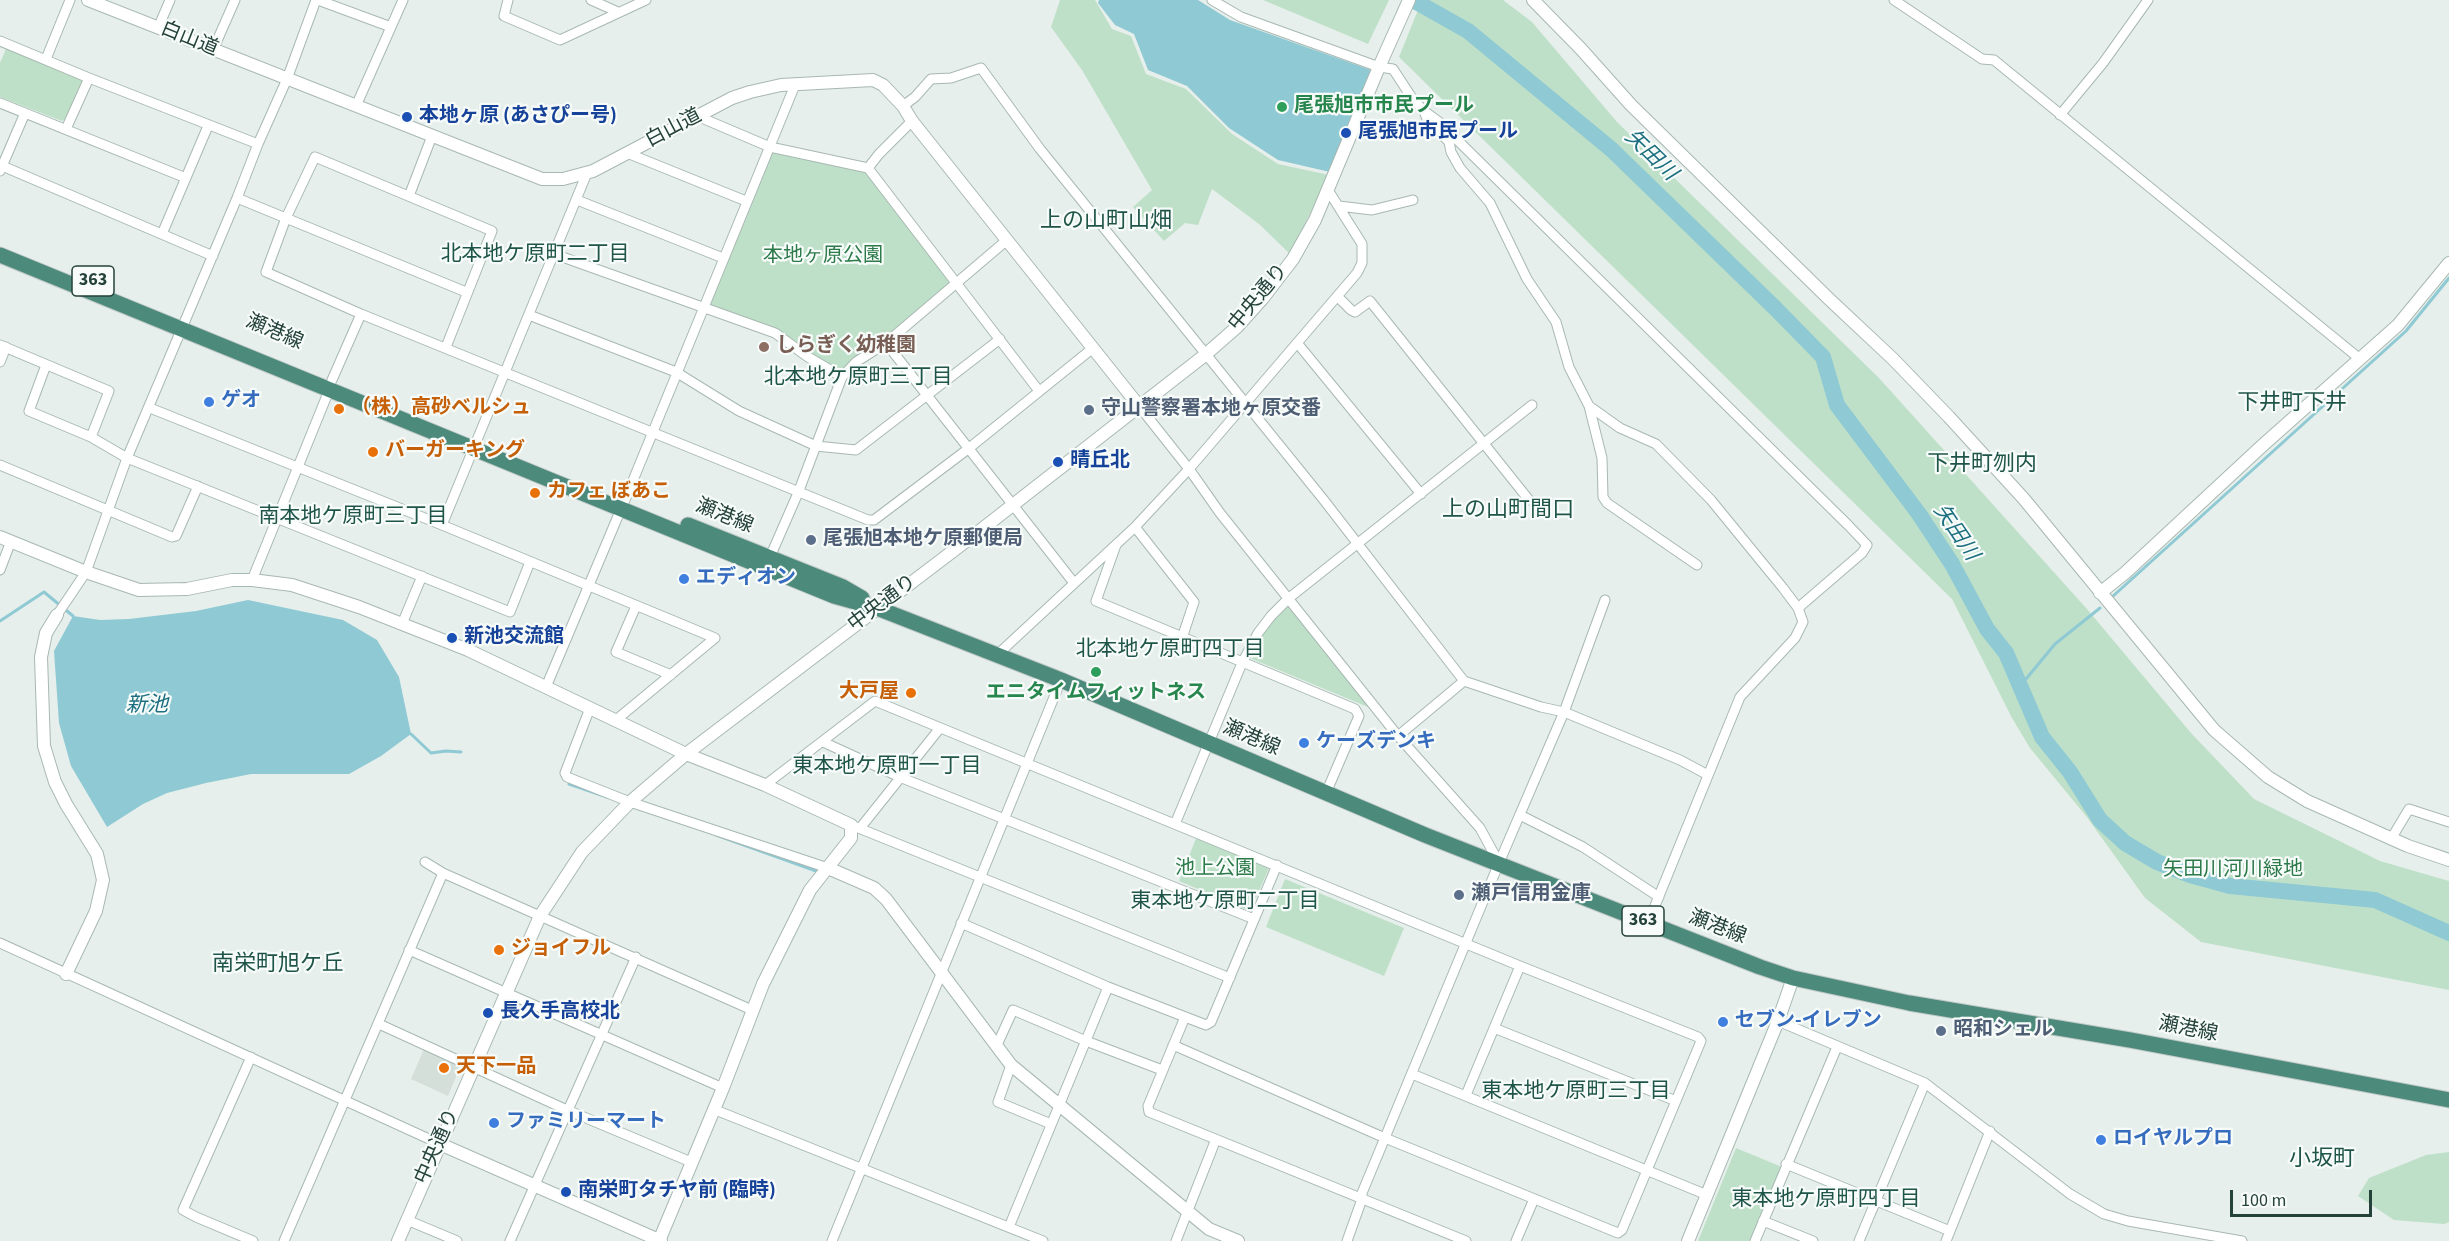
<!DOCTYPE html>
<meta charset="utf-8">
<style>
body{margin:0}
#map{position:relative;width:2449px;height:1241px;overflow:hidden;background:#e6efeb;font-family:"Source Sans 3",sans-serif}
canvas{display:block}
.scale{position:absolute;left:2230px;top:1190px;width:142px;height:27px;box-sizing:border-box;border:3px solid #24423a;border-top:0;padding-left:8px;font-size:18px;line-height:21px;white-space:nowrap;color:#24423a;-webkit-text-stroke:4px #f7fbf9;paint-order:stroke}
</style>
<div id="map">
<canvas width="2449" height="1241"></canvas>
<div class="scale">100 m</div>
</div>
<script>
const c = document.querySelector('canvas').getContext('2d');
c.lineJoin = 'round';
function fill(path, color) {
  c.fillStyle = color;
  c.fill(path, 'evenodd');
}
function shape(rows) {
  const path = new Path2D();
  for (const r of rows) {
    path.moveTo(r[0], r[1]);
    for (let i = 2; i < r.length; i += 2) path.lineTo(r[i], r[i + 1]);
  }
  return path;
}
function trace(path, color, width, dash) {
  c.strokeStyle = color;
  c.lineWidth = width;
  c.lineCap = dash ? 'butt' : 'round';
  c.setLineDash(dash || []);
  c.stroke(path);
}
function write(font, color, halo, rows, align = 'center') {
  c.font = font + ' "Source Sans 3","Noto Sans JP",sans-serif';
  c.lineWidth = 4.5;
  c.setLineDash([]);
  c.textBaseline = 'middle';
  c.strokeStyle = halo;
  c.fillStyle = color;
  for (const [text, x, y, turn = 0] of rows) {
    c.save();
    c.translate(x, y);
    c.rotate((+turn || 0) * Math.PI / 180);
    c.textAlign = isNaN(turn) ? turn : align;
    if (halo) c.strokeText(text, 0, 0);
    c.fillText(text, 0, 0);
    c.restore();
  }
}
fill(shape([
 [425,1047,460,1062,460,1067,448,1096,411,1079]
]), '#d4dfda');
fill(shape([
 [1060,0,1095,0,1112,29,1131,36,1146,74,1186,89,1232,134,1278,164,1329,175,1290,254,1259,224,1212,189,1198,225,1185,223,1164,241,1133,207,1152,190,1082,70,1051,27],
 [1263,0,1389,0,1368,44],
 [1422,0,1503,0,1532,22,1617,122,1879,378,2087,609,2191,733,2254,799,2380,861,2449,881,2449,990,2201,942,2145,898,2086,816,2030,748,2012,718,1952,599,1399,57],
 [6,49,83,80,66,119,62,121,0,97,0,63],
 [770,147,868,168,956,283,842,377,775,333,704,306],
 [1288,603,1369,704,1368,707,1252,659,1261,635],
 [1197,836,1269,868,1250,911,1179,881],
 [1285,879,1404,928,1384,976,1266,927],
 [1736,1148,1782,1167,1751,1241,1698,1241],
 [2449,1152,2449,1222,2444,1224,2394,1220,2358,1196,2369,1178,2426,1155]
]), '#bfe0c8');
fill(shape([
 [1099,0,1198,0,1230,20,1371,70,1330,172,1278,160,1229,128,1187,86,1148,70,1134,34,1115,25,1098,3],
 [248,600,343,620,377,640,399,677,411,734,381,756,349,774,251,774,206,783,167,793,143,804,107,827,71,766,59,723,54,651,73,616,100,620,129,619,196,611]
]), '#8ec9d4');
trace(shape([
 [2112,597,2406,331,2449,278],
 [0,621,44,592,73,616],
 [2021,685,2055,644,2100,608],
 [411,734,431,753,446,751,461,752],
 [569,784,607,797],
 [716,835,819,872]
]), '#8ec9d4', 3);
trace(shape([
 [1413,0,1468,31,1611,149,1775,308,1823,357,1837,405,1919,514,1952,564,1987,629,2006,653,2042,737,2070,772,2100,820,2125,843,2157,862,2190,875,2230,886,2375,900,2449,933]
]), '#8ec9d4', 16);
const minor = shape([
 [318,0,391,27],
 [508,0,504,16,560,40,646,0],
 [591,0,618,12],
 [1212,0,1241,17,1379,67,1393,69,1412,98,1424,111,1439,122,1849,526,1867,545,1862,553,1798,608],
 [1894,0,1982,59,1994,60,2360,359],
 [158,28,170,0],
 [0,41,89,78,258,144],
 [213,50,235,0],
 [46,59,70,0],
 [0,103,186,178],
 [356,106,403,0],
 [903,106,915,97,931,79,951,78,981,68,1040,149,1323,499,1464,681,1541,707,1564,712,1680,760,1708,775],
 [1424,111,1427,119,1449,142,1451,152,1460,168,1490,203,1527,279,1556,322,1569,367,1589,406,1620,428,1656,444,1711,500,1783,588,1798,608,1803,622,1795,638,1740,697,1648,923],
 [2060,115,2103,63,2148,0],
 [697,116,770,147,868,168,1039,391],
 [66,129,89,78],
 [627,153,746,201],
 [0,165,213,256],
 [868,168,879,154,912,121],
 [0,171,25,113],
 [409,196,432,136],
 [237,198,466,292],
 [577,200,723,258],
 [1339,206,1372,210,1413,200],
 [162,234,208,126],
 [554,254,775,333,808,357,842,377],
 [1338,297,1351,310,1355,312,1370,301,1529,500],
 [529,315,676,372,739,411,816,446,856,450,1000,339],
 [886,343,1074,583],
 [1298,344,1421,494],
 [0,345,109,391,91,437,127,458,510,612,530,562],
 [446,347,492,231,315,157,286,218,266,272,361,314,868,520,874,520,968,449,1093,348],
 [0,362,6,347],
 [46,365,29,411,91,437],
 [332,380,361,314],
 [1139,406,1189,469,1220,513,1398,736,1480,828,1499,863],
 [1589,406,1602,458,1603,497,1607,503,1697,565],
 [150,408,442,525,715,638,616,720],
 [0,465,172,537,176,536,198,486],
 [625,500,795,85],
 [442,525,587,173],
 [1135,527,1194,602,1182,638],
 [1116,545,1096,601,1355,709,1359,716,1326,793],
 [770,557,798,493,842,377,856,362,886,343,1007,240],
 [0,570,11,541],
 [252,580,330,388],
 [636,606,616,652,671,675],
 [57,615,86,572,127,458,237,198,258,144,287,79,316,0],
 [402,624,422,576],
 [997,655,1135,527,1189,469,1357,273,1362,263,1362,244,1328,190],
 [546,687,621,509],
 [590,708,565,773,567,777,630,802,828,868],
 [1398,736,1464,681],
 [823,742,902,778,1254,919],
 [765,785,875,701,1520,966,1698,1037,1701,1041,1622,1230,1618,1233,1385,1138,1173,1045],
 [1520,815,1583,847,1659,897],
 [1175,824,1242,663,1258,633,1271,616,1289,598,1532,405],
 [851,825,1230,978],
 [861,827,940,728],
 [2391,839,2409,809,2449,822],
 [425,862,443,873,752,1010],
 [961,923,1108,987,1206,1025,1211,1022,1277,865],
 [0,943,440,1144],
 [409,950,723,1088],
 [1185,1017,1148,1106,1149,1112,1466,1241],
 [1778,1021,1925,1083,2070,1194,2104,1214,2128,1221,2242,1241],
 [379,1024,567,1110,691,1162],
 [1494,1028,1676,1101],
 [997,1045,1013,1010,1086,1041,1162,1070],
 [251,1057,183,1210,196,1217,253,1241],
 [1011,1065,998,1102,1051,1124],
 [1412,1074,1707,1195],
 [1466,1095,1520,966],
 [713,1109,1043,1241],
 [1786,1164,1950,1231],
 [407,1220,457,1241],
 [1763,1221,1813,1241],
 [1009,1227,1108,987],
 [284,1241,443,873],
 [510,1241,636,957],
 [832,1241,1061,680],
 [1176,1241,1216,1139],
 [1347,1241,1362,1199,1362,1193,1499,863,1564,712,1605,600],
 [1516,1241,1534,1199],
 [1755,1241,1837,1047],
 [1859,1241,1925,1083],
 [1946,1241,1990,1131]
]);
const tertiary = shape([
 [88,0,542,179,563,179,593,171,732,98,750,92,781,85,873,80,883,85,903,106,912,121,1139,406],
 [1533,0,1581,49,1631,105,1829,299,1893,359,1949,417,2024,499,2214,730,2268,777,2307,801,2408,846,2449,860],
 [0,537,86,572,139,590,187,589,232,580,252,580,292,585,359,607,468,650,686,754,765,785,851,825,851,838,810,890,763,984,723,1088,659,1241],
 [2100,593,2125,573,2263,445,2398,325,2449,263],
 [57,615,46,633,41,657,44,746,55,782,66,804,97,854,103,880,96,911,66,974],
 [828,868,874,888,886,899,1011,1065,1209,1229,1238,1241],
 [440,1144,661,1241],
 [398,1241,540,916,582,852,630,802,686,754,982,529,1205,355,1237,327,1263,298,1293,259,1315,220,1379,67,1409,0],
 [1688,1241,1778,1021,1793,978]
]);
const trunk = shape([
 [0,255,834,596,877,608,1061,680,1425,835,1760,967,1793,978,1909,1003,2130,1040,2449,1100],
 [688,525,843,587,862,598]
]);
trace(minor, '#a8b8b2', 11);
trace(tertiary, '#a8b8b2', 14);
trace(trunk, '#c2cac8', 17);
trace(minor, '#fff', 9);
trace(tertiary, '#fff', 12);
trace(trunk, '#4c8a7c', 15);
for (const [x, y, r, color] of [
 [1282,107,6,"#2e9e5b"],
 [407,117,6,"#1a4fb4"],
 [1346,133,6,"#1a4fb4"],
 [764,347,6,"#8d6e63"],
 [209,402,6,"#3f7fe0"],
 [339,409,6,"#e8710a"],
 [1089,410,6,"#5c6f8a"],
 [373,452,6,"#e8710a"],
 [1058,462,6,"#1a4fb4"],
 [535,493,6,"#e8710a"],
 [811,540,6,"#5c6f8a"],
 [684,579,6,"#3f7fe0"],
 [452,638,6,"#1a4fb4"],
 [1096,672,6,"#2e9e5b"],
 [911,693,6,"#e8710a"],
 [1304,743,6,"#3f7fe0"],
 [1459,895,6,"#5c6f8a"],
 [499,950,6,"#e8710a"],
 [488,1013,6,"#1a4fb4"],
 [1723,1022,6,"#3f7fe0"],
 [1941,1031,6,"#5c6f8a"],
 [444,1068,6,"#e8710a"],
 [494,1123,6,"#3f7fe0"],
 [2101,1140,6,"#3f7fe0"],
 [566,1192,6,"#1a4fb4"]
]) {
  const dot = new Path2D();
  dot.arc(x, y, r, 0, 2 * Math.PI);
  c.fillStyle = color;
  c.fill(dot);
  trace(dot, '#f7fbf9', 2);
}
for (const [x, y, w] of [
 [93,281,42],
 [1643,921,42]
]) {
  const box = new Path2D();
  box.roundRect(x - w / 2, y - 15, w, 30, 4.5);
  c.fillStyle = '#f7fbf9';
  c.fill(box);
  trace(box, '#24423a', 1.5);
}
write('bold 18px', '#24423a', null, [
 ["363",93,281],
 ["363",1643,921]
]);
write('20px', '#24423a', '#f7fbf9', [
 ["白山道",189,40,22],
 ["白山道",674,129,-28],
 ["中央通り",1259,298,-50],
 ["瀬港線",274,333,23],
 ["瀬港線",724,517,22],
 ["中央通り",883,604,-37],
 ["瀬港線",1251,739,23],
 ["瀬港線",1717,928,21],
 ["瀬港線",2188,1030,11],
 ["中央通り",438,1147,-66]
]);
write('bold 20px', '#27864d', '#f7fbf9', [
 ["尾張旭市市民プール",1294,107],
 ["エニタイムフィットネス",1096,694,"center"]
], 'left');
write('bold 20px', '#164399', '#f7fbf9', [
 ["本地ヶ原 (あさぴー号)",419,117],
 ["尾張旭市民プール",1358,133],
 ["晴丘北",1070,462],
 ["新池交流館",464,638],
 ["長久手高校北",500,1013],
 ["南栄町タチヤ前 (臨時)",578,1192]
], 'left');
write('20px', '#2d7a4b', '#f7fbf9', [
 ["本地ヶ原公園",823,257],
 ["池上公園",1215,870],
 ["矢田川河川緑地",2233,871]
]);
write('bold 20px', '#785e54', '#f7fbf9', [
 ["しらぎく幼稚園",776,347]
], 'left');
write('bold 20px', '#366cbe', '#f7fbf9', [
 ["ゲオ",221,402],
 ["エディオン",696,579],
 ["ケーズデンキ",1316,743],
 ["セブン-イレブン",1735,1022],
 ["ファミリーマート",506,1123],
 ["ロイヤルプロ",2113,1140]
], 'left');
write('bold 20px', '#c56008', '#f7fbf9', [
 ["（株）高砂ベルシュ",351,409],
 ["バーガーキング",385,452],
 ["カフェ ぼあこ",547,493],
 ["大戸屋",899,693,"right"],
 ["ジョイフル",511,950],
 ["天下一品",456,1068]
], 'left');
write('bold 20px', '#4e5e75', '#f7fbf9', [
 ["守山警察署本地ヶ原交番",1101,410],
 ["尾張旭本地ケ原郵便局",823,540],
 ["瀬戸信用金庫",1471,895],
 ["昭和シェル",1953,1031]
], 'left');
write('italic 21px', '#1c6f80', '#f7fbf9', [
 ["矢田川",1650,156,44],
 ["矢田川",1955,533,56],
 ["新池",147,706]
]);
write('21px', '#1f5548', '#f7fbf9', [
 ["北本地ケ原町二丁目",535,255],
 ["北本地ケ原町三丁目",858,378],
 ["南本地ケ原町三丁目",353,517],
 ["北本地ケ原町四丁目",1170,650],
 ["東本地ケ原町一丁目",887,767],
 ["東本地ケ原町二丁目",1225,902],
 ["東本地ケ原町三丁目",1576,1092],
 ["東本地ケ原町四丁目",1826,1200]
]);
write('22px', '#1f5548', '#f7fbf9', [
 ["上の山町山畑",1106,222],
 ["下井町下井",2292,404],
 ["下井町刎内",1982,465],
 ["上の山町間口",1508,511],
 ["南栄町旭ケ丘",278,965],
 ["小坂町",2322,1160]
]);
</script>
